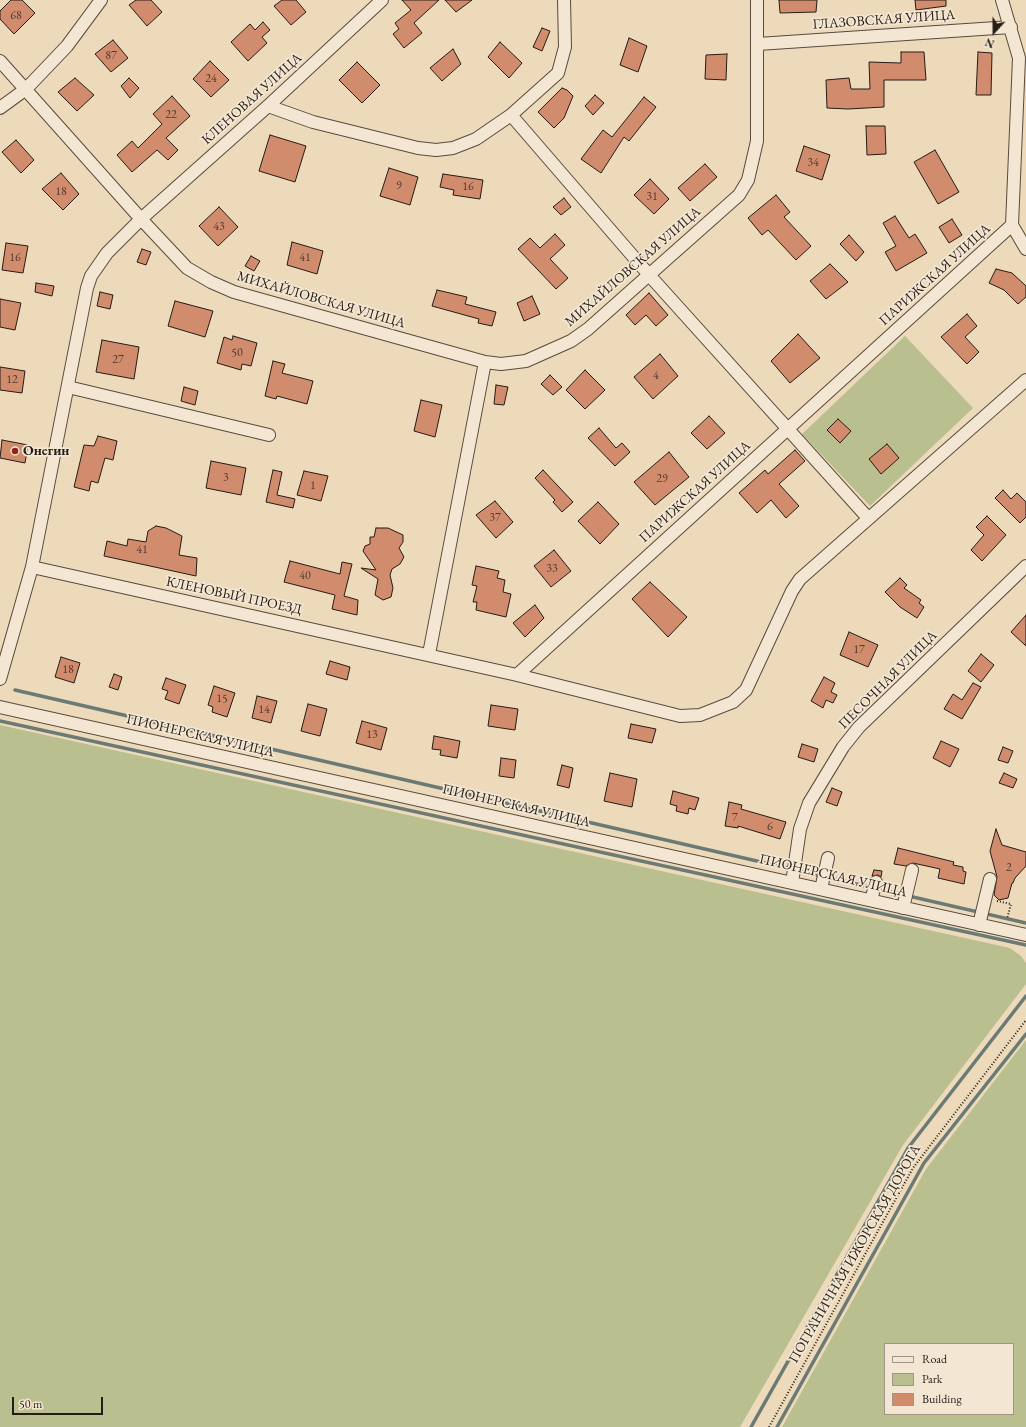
<!DOCTYPE html>
<meta charset="utf-8">
<style>
body{margin:0}
#map{position:relative;width:1026px;height:1427px;overflow:hidden;background:#ecdabb;font-family:"EB Garamond",serif}
canvas{display:block}
.legend{position:absolute;left:884px;top:1343px;width:130px;height:72px;box-sizing:border-box;background:#f3e7d3;border:1px solid #a19587;margin:0;padding:5px 7px;list-style:none;font-size:12px;color:#261b15}
.legend li{display:flex;align-items:center;gap:8px;height:20px}
.legend b{width:20px;border:1px solid #a19587}
.north{position:absolute;left:974px;top:12px;width:40px;height:40px;-webkit-text-stroke:3px #f3e7d3;paint-order:stroke;rotate:201deg;font-size:11px;font-weight:700;line-height:16px;text-align:center;color:#261b15}
.north::after{content:'';display:block;margin:auto;width:14px;height:18px;background:#261b15;clip-path:polygon(50% 0,100% 100%,50% 72%,0 100%)}
.scale{position:absolute;left:12px;top:1397px;width:91px;height:18px;box-sizing:border-box;border:2px solid #261b15;border-top:0;padding-left:5px;font-size:12px;line-height:14px;white-space:nowrap;color:#261b15;-webkit-text-stroke:3px #f3e7d3;paint-order:stroke}
</style>
<div id="map">
<canvas width="1026" height="1427"></canvas>
<ul class="legend">
<li><b style="height:5px;background:#f3e7d3"></b>Road</li>
<li><b style="height:11px;background:#b9bf8f"></b>Park</li>
<li><b style="height:11px;background:#d18c6d"></b>Building</li>
</ul>
<div class="north">N</div>
<div class="scale">50 m</div>
</div>
<script>
const c = document.querySelector('canvas').getContext('2d');
c.lineJoin = 'round';
function fill(path, color) {
  c.fillStyle = color;
  c.fill(path, 'evenodd');
}
function shape(rows) {
  const path = new Path2D();
  for (const r of rows) {
    path.moveTo(r[0], r[1]);
    for (let i = 2; i < r.length; i += 2) path.lineTo(r[i], r[i + 1]);
  }
  return path;
}
function trace(path, color, width, dash) {
  c.strokeStyle = color;
  c.lineWidth = width;
  c.lineCap = dash ? 'butt' : 'round';
  c.setLineDash(dash || []);
  c.stroke(path);
}
function write(font, color, halo, rows, align = 'center') {
  c.font = font + ' "EB Garamond",serif';
  c.lineWidth = 3.5;
  c.setLineDash([]);
  c.textBaseline = 'middle';
  c.strokeStyle = halo;
  c.fillStyle = color;
  for (const [text, x, y, turn = 0] of rows) {
    c.save();
    c.translate(x, y);
    c.rotate((+turn || 0) * Math.PI / 180);
    c.textAlign = isNaN(turn) ? turn : align;
    if (halo) c.strokeText(text, 0, 0);
    c.fillText(text, 0, 0);
    c.restore();
  }
}
fill(shape([
 [905,336,973,408,870,506,802,434],
 [0,725,1010,948,1021,956,1026,963,1026,984,903,1145,740,1427,0,1427],
 [1026,1040,1026,1427,782,1427,926,1169],
 [885,1344,1013,1344,1013,1414,885,1414]
]), '#b9bf8f');
trace(shape([
 [15,690,1026,923],
 [0,721,1026,945],
 [751,1427,908,1148,1026,996],
 [777,1427,924,1163,1026,1034]
]), '#6b7a74', 3.5);
const building = shape([
 [11,0,22,0,35,13,14,34,0,19,0,11,11,0],
 [136,0,151,0,162,12,147,26,129,5,136,0],
 [282,0,296,0,306,12,291,25,274,6,282,0],
 [402,0,439,0,414,23,422,33,404,48,393,34,399,29,395,23,411,10,402,0],
 [445,0,472,0,456,12,445,0],
 [779,0,817,0,816,12,780,13,779,0],
 [915,0,946,0,946,6,916,10,915,0],
 [263,22,270,30,262,37,267,43,248,61,231,42,250,24,255,30,263,22],
 [542,28,550,31,542,51,533,47,542,28],
 [629,38,647,46,638,72,620,65,629,38],
 [113,40,128,58,111,72,95,54,113,40],
 [500,42,522,63,509,78,488,57,500,42],
 [453,49,461,64,442,81,430,68,453,49],
 [901,52,924,52,926,80,884,80,884,107,848,109,827,108,826,80,849,78,851,89,870,89,869,62,901,63,901,52],
 [978,52,992,53,991,95,976,95,978,52],
 [727,54,726,80,705,79,706,55,727,54],
 [210,61,229,80,211,97,193,79,210,61],
 [357,62,380,85,362,103,339,80,357,62],
 [75,78,94,95,77,111,58,92,75,78],
 [129,78,139,88,130,98,121,86,129,78],
 [562,88,567,90,573,96,564,118,554,128,538,112,562,88],
 [595,95,604,103,593,115,585,106,595,95],
 [172,96,190,116,166,138,178,150,168,160,157,150,132,172,117,155,132,141,138,148,162,124,153,114,172,96],
 [644,97,656,107,629,141,624,137,601,173,581,159,603,130,612,137,644,97],
 [866,126,885,126,886,154,867,155,866,126],
 [270,135,306,146,295,182,259,171,270,135],
 [16,140,34,160,21,173,2,152,16,140],
 [804,146,830,155,822,180,796,171,804,146],
 [935,150,959,192,938,204,914,162,935,150],
 [705,164,717,177,690,201,678,188,705,164],
 [389,168,418,177,410,205,380,196,389,168],
 [61,173,79,194,63,210,42,189,61,173],
 [443,174,483,180,480,199,453,195,454,190,440,187,443,174],
 [650,179,669,199,654,214,634,195,650,179],
 [776,195,790,212,784,217,811,246,796,260,768,230,762,235,748,218,776,195],
 [564,198,571,207,561,215,553,207,564,198],
 [219,207,238,227,218,246,199,226,219,207],
 [895,216,909,238,915,234,927,253,896,271,885,252,896,246,883,223,895,216],
 [952,219,962,235,949,243,939,227,952,219],
 [555,234,565,245,550,259,568,278,556,289,518,249,530,238,540,248,555,234],
 [849,235,864,252,856,261,840,244,849,235],
 [292,242,323,251,317,274,287,265,292,242],
 [6,243,28,246,23,273,2,270,6,243],
 [142,249,151,252,146,265,137,262,142,249],
 [251,256,260,261,254,271,245,266,251,256],
 [830,264,848,282,826,299,810,281,830,264],
 [996,269,1012,273,1026,286,1026,297,1018,304,1004,290,989,283,996,269],
 [36,283,54,286,52,296,35,292,36,283],
 [437,290,467,297,465,304,496,312,492,326,478,323,479,319,432,306,437,290],
 [100,292,113,295,110,309,97,306,100,292],
 [649,293,668,315,656,326,646,315,635,325,626,315,649,293],
 [532,296,540,314,524,321,517,303,532,296],
 [0,299,21,303,15,330,0,327,0,299],
 [175,301,213,311,205,337,168,326,175,301],
 [967,314,977,326,965,337,979,352,967,364,941,337,967,314],
 [798,334,820,358,790,383,771,361,798,334],
 [233,336,257,343,251,366,242,364,241,370,217,363,224,337,232,340,233,336],
 [102,340,139,347,134,379,96,372,102,340],
 [660,354,678,376,653,399,634,377,660,354],
 [273,361,285,364,282,373,313,381,307,404,277,396,276,399,265,396,273,361],
 [0,367,25,371,22,393,0,390,0,367],
 [585,370,605,390,585,409,566,390,585,370],
 [550,375,562,387,553,395,541,384,550,375],
 [496,385,508,387,504,405,494,404,496,385],
 [184,387,198,391,195,405,181,401,184,387],
 [421,400,442,405,435,437,414,431,421,400],
 [709,416,725,433,707,449,691,433,709,416],
 [838,419,851,431,840,443,827,430,838,419],
 [599,428,616,448,622,443,630,452,615,466,588,438,599,428],
 [98,436,117,441,113,460,105,458,98,483,91,481,89,491,74,487,84,445,94,446,98,436],
 [2,440,28,445,25,463,0,458,2,440],
 [887,444,899,458,881,474,869,459,887,444],
 [795,450,805,461,779,484,799,506,786,518,771,500,757,513,739,493,765,470,768,474,795,450],
 [669,452,689,477,655,505,634,482,669,452],
 [211,461,246,468,241,495,206,488,211,461],
 [273,470,282,472,277,495,295,499,293,508,266,502,273,470],
 [543,470,573,502,562,512,553,502,555,500,535,478,543,470],
 [304,471,328,476,321,501,297,495,304,471],
 [1003,490,1011,499,1017,493,1026,502,1026,517,1020,523,995,498,1003,490],
 [495,501,513,522,496,538,476,515,495,501],
 [598,502,619,524,600,544,578,521,598,502],
 [987,516,1006,535,982,561,971,550,984,535,976,527,987,516],
 [156,526,166,528,182,536,179,555,197,558,196,576,104,556,107,541,127,546,128,539,146,542,148,531,156,526],
 [376,528,388,528,403,535,403,542,399,548,404,557,400,564,392,569,390,575,393,588,391,597,383,600,375,595,378,579,361,568,376,570,363,551,365,546,370,544,370,537,374,537,376,528],
 [554,550,571,571,551,587,534,566,554,550],
 [290,561,340,574,342,562,352,564,344,596,358,600,357,615,332,609,335,595,284,582,290,561],
 [476,566,499,571,497,578,505,580,503,592,511,594,506,617,476,610,477,602,473,602,477,586,472,585,476,566],
 [900,578,907,585,904,588,921,600,919,603,924,607,917,618,900,607,885,592,900,578],
 [650,582,687,617,668,637,632,599,650,582],
 [535,605,544,618,525,637,513,623,535,605],
 [1026,615,1026,646,1011,632,1026,615],
 [849,632,878,645,868,667,840,655,849,632],
 [981,654,994,665,981,682,968,671,981,654],
 [61,657,80,663,74,683,55,677,61,657],
 [330,661,350,667,347,680,326,674,330,661],
 [114,674,122,677,118,690,109,687,114,674],
 [824,677,835,683,831,692,837,695,833,703,826,700,823,708,811,701,824,677],
 [166,678,186,685,179,704,165,699,168,691,162,689,166,678],
 [973,683,981,687,962,719,944,709,953,694,962,700,973,683],
 [214,686,235,693,227,717,212,712,213,707,208,705,214,686],
 [257,696,277,701,271,723,252,718,257,696],
 [308,704,327,709,320,736,301,731,308,704],
 [491,705,518,709,515,730,488,726,491,705],
 [362,721,387,728,381,750,356,743,362,721],
 [631,724,656,729,652,743,628,738,631,724],
 [434,736,460,741,457,758,440,755,441,750,432,749,434,736],
 [941,741,959,749,950,767,933,758,941,741],
 [802,744,818,749,814,762,798,757,802,744],
 [1003,747,1013,751,1008,763,998,760,1003,747],
 [501,758,516,760,514,778,499,776,501,758],
 [562,765,573,768,569,788,557,785,562,765],
 [610,773,637,779,632,807,604,801,610,773],
 [1004,773,1017,779,1013,788,999,783,1004,773],
 [832,788,842,792,837,806,826,802,832,788],
 [673,791,699,798,695,810,689,808,688,814,676,811,677,806,670,804,673,791],
 [729,802,742,805,741,809,786,822,780,839,738,826,738,828,725,826,729,802],
 [996,829,1002,845,1026,852,1026,866,1015,878,1013,883,1012,883,1008,898,999,900,994,895,997,877,990,851,996,829],
 [898,848,954,862,953,865,963,867,963,871,966,872,964,884,938,878,940,869,913,863,906,866,894,864,898,848],
 [874,870,882,871,881,877,878,875,872,876,874,870]
]);
fill(building, '#d18c6d');
trace(building, '#261b15', 1);
const minor = shape([
 [758,44,1011,27],
 [0,61,141,219,187,268,211,282,234,292,485,362,501,364,526,361,571,341,588,329,739,195,748,180,757,141,757,0],
 [268,106,313,122,418,148,436,150,453,148,476,139,511,115,558,73,565,47,564,0],
 [0,108,26,89,67,46,101,0],
 [511,115,650,276,868,518],
 [1012,225,1026,249],
 [68,387,269,435],
 [32,567,517,675,680,716,700,715,733,702,746,690,792,591,800,579,1026,380],
 [429,654,485,362],
 [517,675,1012,225,1019,58,1002,0],
 [0,679,32,567,87,288,91,276,107,253,141,219,268,106,382,0],
 [0,707,1026,935],
 [792,883,800,829,809,803,843,747,859,727,1026,566],
 [821,889,828,858],
 [871,900,876,882],
 [903,908,912,870],
 [979,925,990,879]
]);
trace(minor, '#584b3e', 14);
trace(shape([
 [997,901,1011,904,1007,919],
 [769,1427,913,1168,1026,1020]
]), '#261b15', 2, [1, 2]);
trace(minor, '#f3e7d3', 12);
for (const [x, y, r, color] of [
 [15,451,4,"#8f2418"]
]) {
  const dot = new Path2D();
  dot.arc(x, y, r, 0, 2 * Math.PI);
  c.fillStyle = color;
  c.fill(dot);
  trace(dot, '#f3e7d3', 1.5);
}
write('12px', '#51372b', null, [
 ["68",16,16],
 ["87",111,56],
 ["24",211,79],
 ["22",171,115],
 ["34",813,163],
 ["9",399,186],
 ["16",468,187],
 ["18",61,192],
 ["31",652,197],
 ["43",219,227],
 ["16",15,258],
 ["41",305,258],
 ["50",237,353],
 ["27",118,360],
 ["4",656,376],
 ["12",12,380],
 ["3",226,478],
 ["29",662,479],
 ["1",313,486],
 ["37",495,518],
 ["41",142,550],
 ["33",552,569],
 ["40",305,576],
 ["17",859,650],
 ["18",68,670],
 ["15",222,699],
 ["14",264,710],
 ["13",372,735],
 ["7",735,818],
 ["6",770,827],
 ["2",1009,868]
]);
write('14px', '#261b15', '#f3e7d3', [
 ["ГЛАЗОВСКАЯ УЛИЦА",884,20,-4],
 ["КЛЕНОВАЯ УЛИЦА",252,99,-42],
 ["МИХАЙЛОВСКАЯ УЛИЦА",633,267,-41],
 ["ПАРИЖСКАЯ УЛИЦА",935,275,-42],
 ["МИХАЙЛОВСКАЯ УЛИЦА",321,300,16],
 ["ПАРИЖСКАЯ УЛИЦА",695,492,-42],
 ["КЛЕНОВЫЙ ПРОЕЗД",234,596,12],
 ["ПЕСОЧНАЯ УЛИЦА",888,680,-45],
 ["ПИОНЕРСКАЯ УЛИЦА",200,736,13],
 ["ПИОНЕРСКАЯ УЛИЦА",516,806,13],
 ["ПИОНЕРСКАЯ УЛИЦА",833,876,13],
 ["ПОГРАНИЧНАЯ ИЖОРСКАЯ ДОРОГА",855,1254,-60]
]);
write('bold 14px', '#261b15', '#f3e7d3', [
 ["Онегин",23,451]
], 'left');
</script>
